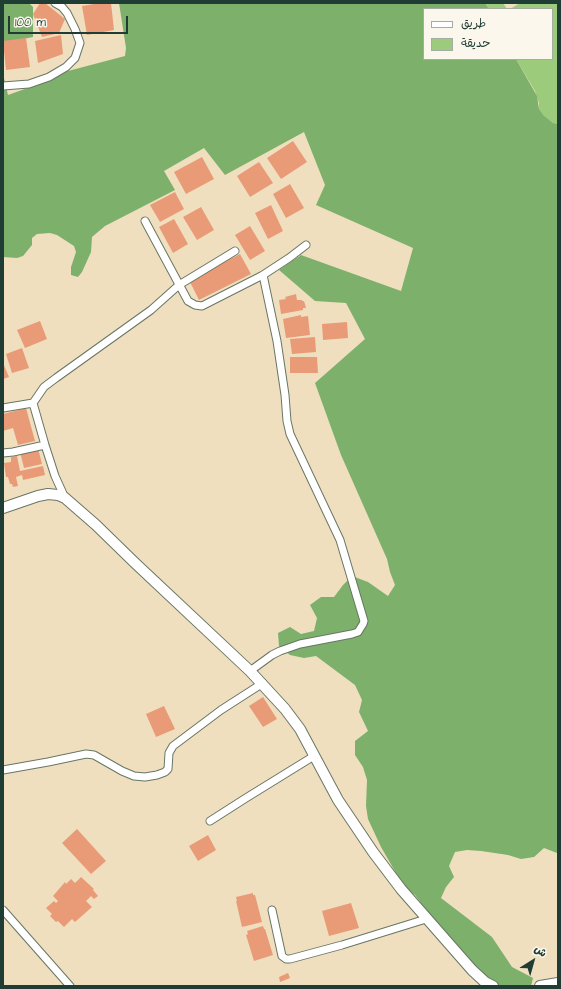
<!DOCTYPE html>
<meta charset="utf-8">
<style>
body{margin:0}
#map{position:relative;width:561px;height:989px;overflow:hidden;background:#efdfbf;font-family:"Architects Daughter","Playpen Sans Arabic",sans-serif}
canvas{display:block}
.frame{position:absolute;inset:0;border:4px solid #1f3d34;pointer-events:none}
.legend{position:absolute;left:423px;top:8px;width:130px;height:52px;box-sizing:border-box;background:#fbf7ec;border:1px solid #a3ada2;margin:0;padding:5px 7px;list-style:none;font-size:12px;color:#1f3d34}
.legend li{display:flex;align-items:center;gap:8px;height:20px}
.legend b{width:20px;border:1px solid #a3ada2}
.north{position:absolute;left:513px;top:941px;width:40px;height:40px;-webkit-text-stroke:3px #fbf7ec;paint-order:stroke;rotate:37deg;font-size:11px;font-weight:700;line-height:16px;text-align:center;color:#1f3d34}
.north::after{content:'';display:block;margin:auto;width:14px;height:18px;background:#1f3d34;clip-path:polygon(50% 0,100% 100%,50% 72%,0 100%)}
.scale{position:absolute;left:8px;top:16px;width:120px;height:18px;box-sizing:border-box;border:2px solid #1f3d34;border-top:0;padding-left:5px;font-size:12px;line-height:14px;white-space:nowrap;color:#1f3d34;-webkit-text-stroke:3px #fbf7ec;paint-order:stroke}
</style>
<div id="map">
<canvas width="561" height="989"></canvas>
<div class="frame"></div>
<ul class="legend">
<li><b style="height:5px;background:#fff"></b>طريق</li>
<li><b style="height:11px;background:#9ccc7b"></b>حديقة</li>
</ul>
<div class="north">ش</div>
<div class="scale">100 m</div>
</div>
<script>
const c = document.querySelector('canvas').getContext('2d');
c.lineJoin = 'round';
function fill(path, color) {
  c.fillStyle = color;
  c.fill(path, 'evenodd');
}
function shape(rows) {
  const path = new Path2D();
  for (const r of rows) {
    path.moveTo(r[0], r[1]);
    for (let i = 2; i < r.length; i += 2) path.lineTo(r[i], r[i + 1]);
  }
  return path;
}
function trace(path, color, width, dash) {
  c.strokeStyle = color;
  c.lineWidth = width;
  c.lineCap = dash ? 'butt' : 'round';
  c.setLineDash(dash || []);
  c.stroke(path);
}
fill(shape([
 [485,3,503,3,507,9,489,9],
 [520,3,558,3,558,124,553,123,542,115,539,109,539,103,535,91,516,59,552,59,552,9,510,9]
]), '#9ccc7b');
fill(shape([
 [3,3,29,3,33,7,33,37,3,43],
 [119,3,485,3,489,9,424,9,424,59,516,59,537,96,539,109,543,115,553,123,558,124,558,855,557,853,544,848,534,857,521,859,508,855,481,851,467,850,455,852,449,866,454,877,446,887,441,898,492,937,512,967,533,978,531,986,488,986,460,964,450,953,443,943,431,916,415,895,404,887,381,847,368,819,366,806,367,780,363,767,355,755,355,741,368,731,359,712,362,700,355,685,316,656,304,658,290,655,279,646,278,633,290,627,301,634,314,631,317,618,310,605,321,597,334,597,343,585,352,576,368,582,388,596,395,585,390,572,387,559,341,455,315,383,365,339,346,303,315,301,279,270,301,255,401,291,413,248,316,205,325,185,304,132,225,175,204,148,164,171,175,190,105,226,92,237,91,252,82,272,78,277,71,275,71,267,76,252,74,246,57,235,50,233,37,234,32,238,32,245,23,256,17,258,3,257,3,74,8,95,36,85,68,71,125,56,126,48]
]), '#7db06b');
fill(shape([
 [40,3,45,3,65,19,59,33,42,37,33,14],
 [100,3,111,3,114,30,87,35,82,6],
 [61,35,63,54,38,63,35,41],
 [26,38,30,67,6,70,3,41],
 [293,141,307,162,281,179,267,158],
 [202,157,214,179,186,194,174,172],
 [259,162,273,183,250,197,237,176],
 [290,184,304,208,286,218,273,194],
 [175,192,184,209,160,222,150,205],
 [271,205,283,231,268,239,255,213],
 [201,207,214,230,197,240,183,217],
 [174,219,188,244,173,253,159,227],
 [250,226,265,251,250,260,235,235],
 [240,254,251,274,199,300,189,280],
 [296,294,297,300,302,300,302,301,304,301,306,308,303,308,303,310,281,314,279,300,286,299,285,297],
 [301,315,301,317,308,316,310,335,286,338,283,319],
 [40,321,47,339,25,348,17,330],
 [347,322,348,338,323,340,322,324],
 [315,337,316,352,292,354,290,339],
 [22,348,29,368,12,373,6,354],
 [290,357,317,357,318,373,290,373],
 [3,363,9,377,3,379],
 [26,408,35,441,18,445,13,428,3,431,3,414],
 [38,448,42,464,24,468,20,452],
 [17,456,20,471,43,466,45,475,23,480,22,475,16,477,18,486,13,487,12,484,10,484,8,477,6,477,4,463,11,462,11,457],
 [263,697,277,719,263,727,249,706],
 [164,706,175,729,156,737,146,714],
 [77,829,106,861,91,874,62,843],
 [208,835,216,850,198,861,189,846],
 [81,877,94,889,93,890,98,896,94,899,91,896,86,901,92,907,75,922,72,919,64,927,58,921,56,922,50,916,52,914,46,908,54,901,56,903,58,901,53,896,65,882,66,884,71,879,75,883],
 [253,893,253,895,255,895,262,922,242,927,236,901,237,901,236,897],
 [351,903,359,928,329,936,322,911],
 [263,926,264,929,265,929,273,955,254,961,246,935,248,934,247,931],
 [288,973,290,978,280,982,279,977]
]), '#e99b77');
const street = shape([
 [3,86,29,84,49,77,66,67,75,58,80,43,75,29,67,13,62,7,55,3],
 [145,221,188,301,195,305,202,306,263,275,289,258,306,245],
 [33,403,45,445,55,476,65,498],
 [3,408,33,403,44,387,56,378,151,310,179,285,235,251],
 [3,453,13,452,45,445],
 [250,671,272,655,280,651,300,644,352,634,358,632,363,624,364,621,340,540,290,434,287,421,285,395,277,341,263,275],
 [3,770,48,762,86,754,94,755,122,771,134,776,145,777,157,775,165,772,168,769,169,753,173,746,221,710,263,683],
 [210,821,246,798,314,756],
 [3,910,70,986],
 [272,910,282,956,286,959,290,959,342,945,426,919]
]);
const secondary = shape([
 [3,508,38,496,48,494,58,495,65,498,96,525,135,563,250,671,285,709,300,729,338,800,373,852,401,889,472,970,485,982,493,986],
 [540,986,558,983]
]);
trace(street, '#687665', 9);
trace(secondary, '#687665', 12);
trace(street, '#fff', 7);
trace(secondary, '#fff', 10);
</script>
